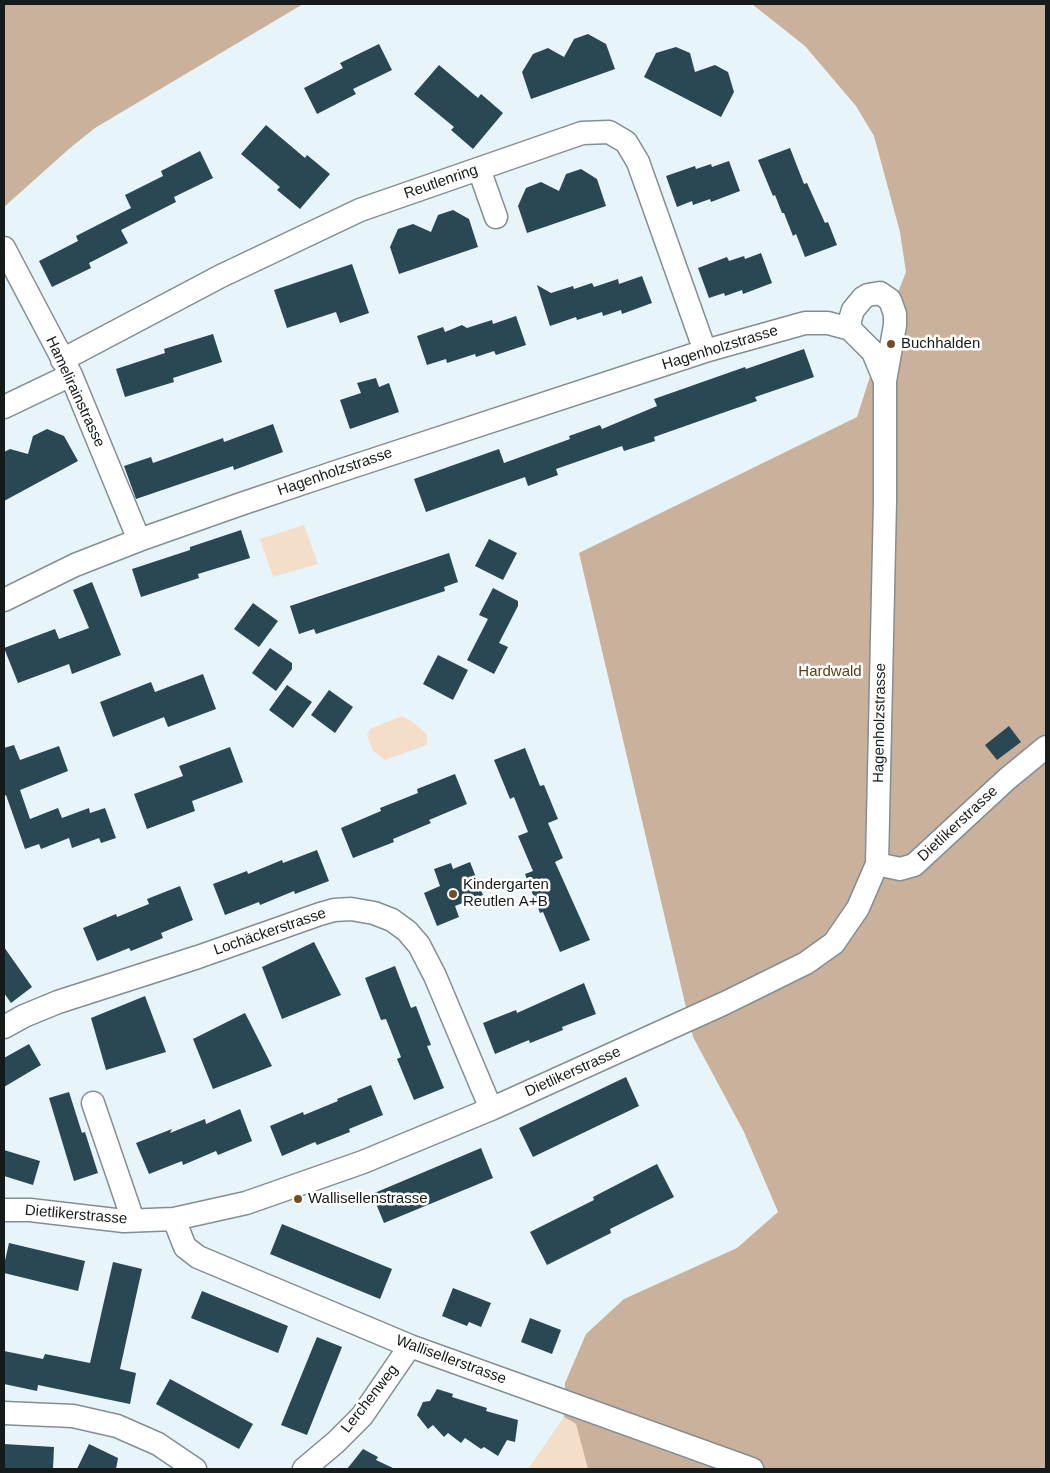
<!DOCTYPE html>
<meta charset="utf-8">
<style>
body{margin:0}
#map{position:relative;width:1050px;height:1473px;overflow:hidden;background:#e7f4f9;font-family:Helvetica,sans-serif}
canvas{display:block}
.frame{position:absolute;inset:0;border:5px solid #151a1b;pointer-events:none}
</style>
<div id="map">
<canvas width="1050" height="1473"></canvas>
<div class="frame"></div>
</div>
<script>
const c = document.querySelector('canvas').getContext('2d');
c.lineJoin = 'round';
function fill(path, color) {
  c.fillStyle = color;
  c.fill(path, 'evenodd');
}
function shape(rows) {
  const path = new Path2D();
  for (const r of rows) {
    path.moveTo(r[0], r[1]);
    for (let i = 2; i < r.length; i += 2) path.lineTo(r[i], r[i + 1]);
  }
  return path;
}
function trace(path, color, width, dash) {
  c.strokeStyle = color;
  c.lineWidth = width;
  c.lineCap = dash ? 'butt' : 'round';
  c.setLineDash(dash || []);
  c.stroke(path);
}
function write(font, color, halo, rows, align = 'center') {
  c.font = font + ' Helvetica,sans-serif';
  c.lineWidth = 5;
  c.setLineDash([]);
  c.textBaseline = 'middle';
  c.strokeStyle = halo;
  c.fillStyle = color;
  for (const [text, x, y, turn = 0] of rows) {
    c.save();
    c.translate(x, y);
    c.rotate((+turn || 0) * Math.PI / 180);
    c.textAlign = isNaN(turn) ? turn : align;
    if (halo) c.strokeText(text, 0, 0);
    c.fillText(text, 0, 0);
    c.restore();
  }
}
fill(shape([
 [304,525,318,564,273,577,260,539],
 [402,716,414,723,427,735,427,745,385,760,373,751,367,735,370,729],
 [564,1417,576,1424,588,1469,528,1469]
]), '#f4deca');
fill(shape([
 [4,4,303,4,95,128,70,148,4,207],
 [752,4,1046,4,1046,1469,588,1469,576,1424,564,1417,565,1383,586,1334,624,1299,737,1248,778,1212,744,1132,693,1037,579,553,857,417,893,305,906,272,900,232,874,136,856,106,805,46]
]), '#cab19b');
fill(shape([
 [588,34,606,44,615,69,531,99,522,72,533,54,548,48,564,57,574,39],
 [379,44,392,70,353,89,356,94,317,114,304,88,343,68,340,63],
 [676,47,690,53,695,72,715,65,728,72,734,92,721,117,644,77,656,53],
 [439,65,478,98,481,94,503,113,473,149,451,130,454,127,414,94],
 [266,125,305,158,307,155,330,174,300,209,277,190,280,187,241,154],
 [790,148,804,184,807,183,825,223,828,222,837,245,805,257,796,234,793,236,784,213,782,213,775,195,773,196,758,160],
 [200,151,213,178,174,197,176,202,121,230,128,243,89,263,91,268,52,287,39,261,78,241,76,236,131,208,125,195,163,176,161,171],
 [729,161,740,191,711,202,710,199,693,205,692,201,677,207,666,176,695,166,696,169,711,164,712,167],
 [581,169,597,179,606,206,527,233,518,206,526,188,541,182,559,191,566,174],
 [453,210,469,219,478,247,399,274,390,247,398,229,413,224,431,232,438,215],
 [761,253,772,283,743,294,742,290,725,296,724,293,709,298,698,268,727,257,729,261,744,256,745,259],
 [352,264,369,313,340,323,336,312,287,328,274,290],
 [642,276,652,303,622,314,621,310,603,316,602,312,577,320,576,317,550,326,537,285,551,293,573,286,574,289,592,283,594,287,618,279,619,284],
 [516,316,526,345,496,355,494,351,476,357,475,354,447,363,446,359,427,365,417,336,443,327,445,332,462,325,467,328,492,320,493,324],
 [213,334,222,362,173,378,174,382,125,397,116,369,165,353,164,349],
 [804,349,814,377,755,397,757,401,728,411,654,437,655,441,624,451,622,446,556,469,558,475,528,486,525,477,426,512,414,479,499,449,504,463,570,439,569,436,600,425,602,429,657,406,654,399,745,367,746,369],
 [376,378,379,387,389,383,399,412,350,429,340,400,361,393,357,383],
 [273,424,283,452,234,470,233,466,136,499,124,466,151,457,153,463,223,438,224,442],
 [47,429,64,436,78,461,4,501,4,452,10,449,28,454,33,436],
 [241,530,250,558,198,574,199,578,141,597,132,569,190,550,190,547],
 [489,539,517,553,503,580,475,566],
 [449,553,458,582,444,587,445,591,316,634,314,629,299,634,290,606],
 [92,582,121,655,72,674,69,664,18,683,4,648,55,629,59,639,89,628,73,590],
 [493,588,518,601,518,606,499,643,508,647,494,674,467,660,488,619,479,615],
 [253,603,278,621,259,647,234,629],
 [270,648,292,663,292,669,276,691,252,673],
 [438,655,468,670,453,700,423,684],
 [203,674,216,709,168,727,164,717,113,737,100,702,151,682,155,692],
 [287,685,312,702,293,728,269,710],
 [329,690,353,707,335,733,311,715],
 [1009,726,1021,742,997,760,985,745],
 [14,745,20,760,59,746,68,771,20,790,30,819,58,808,62,818,89,808,90,813,105,808,116,838,101,843,99,838,72,848,69,838,41,849,39,844,25,849,6,795,4,796,4,748],
 [230,747,243,782,192,801,195,811,147,829,134,794,183,776,179,766],
 [525,748,540,786,544,785,558,819,548,823,563,858,555,862,590,940,560,952,543,912,540,913,525,874,533,871,518,836,528,832,514,797,510,799,494,760],
 [455,774,467,804,429,820,431,823,393,839,394,842,353,858,341,828,381,811,380,808,418,793,417,789],
 [317,850,329,881,295,894,294,891,260,905,259,902,225,915,213,884,247,871,248,874,282,860,283,863],
 [470,862,483,895,455,906,459,917,437,926,424,893,440,886,434,869,451,863,453,869],
 [180,886,193,920,161,933,163,938,131,951,129,948,97,961,83,928,116,914,117,917,149,904,147,899],
 [314,942,341,995,282,1019,262,967],
 [4,947,32,987,11,1003,4,993],
 [395,966,411,1008,416,1006,431,1045,427,1046,444,1088,414,1100,397,1059,401,1057,386,1019,381,1020,365,978],
 [584,983,596,1014,562,1027,563,1030,530,1043,529,1040,495,1054,483,1023,516,1010,517,1013],
 [145,996,166,1052,106,1070,91,1018],
 [245,1013,272,1066,213,1089,193,1039],
 [29,1044,41,1065,4,1087,4,1058],
 [626,1077,639,1106,533,1157,519,1128],
 [371,1085,383,1115,349,1129,350,1132,317,1145,315,1142,282,1156,270,1126,303,1112,304,1115,338,1101,337,1099],
 [69,1092,82,1133,85,1132,98,1173,74,1181,49,1098],
 [240,1109,252,1141,218,1155,216,1151,183,1165,182,1161,149,1174,136,1143,172,1129,170,1133,205,1119,206,1124],
 [481,1148,493,1178,384,1223,372,1194],
 [4,1150,40,1161,33,1185,4,1176],
 [657,1164,674,1197,610,1229,611,1233,547,1265,530,1232,594,1200,593,1197],
 [282,1224,392,1269,380,1299,270,1254],
 [9,1243,85,1261,78,1291,4,1273,4,1265],
 [113,1262,142,1269,120,1369,136,1373,130,1404,38,1385,37,1391,4,1384,4,1351,43,1359,45,1354,90,1363],
 [453,1288,491,1303,481,1327,469,1322,467,1326,442,1316],
 [202,1291,288,1326,278,1353,191,1318],
 [530,1318,561,1330,552,1354,521,1342],
 [317,1337,342,1347,307,1435,281,1425],
 [170,1379,253,1424,239,1449,156,1404],
 [437,1389,453,1394,452,1397,487,1408,486,1411,518,1420,515,1442,507,1440,498,1456,484,1447,481,1449,465,1438,461,1443,448,1433,444,1437,433,1425,428,1429,417,1415,423,1402,430,1401],
 [4,1444,54,1447,53,1469,4,1469],
 [89,1444,118,1458,116,1469,77,1469],
 [363,1449,378,1457,376,1460,395,1469,347,1469]
]), '#294854');
const minor = shape([
 [479,169,496,217],
 [4,248,71,375,139,540],
 [850,329,850,320,853,310,863,298,868,295,880,293,890,300,895,314,895,325,885,381],
 [62,360,221,276,360,210,582,133,609,132,626,142,638,162,705,351],
 [4,407,71,375],
 [4,600,75,565,139,540,241,504,333,473,705,351,805,323,828,323,850,329,873,352,885,381,885,501,877,864,858,908,834,943,806,963,725,1003,491,1109,363,1162,246,1203,174,1219,124,1221,30,1210,4,1210],
 [877,864,900,869,914,865,1007,779,1046,747],
 [4,1027,24,1016,58,1002,198,957,320,914,334,910,351,909,374,913,392,920,407,931,419,945,435,976,491,1109],
 [93,1103,133,1220],
 [174,1219,185,1247,198,1257,410,1346,752,1469],
 [4,1413,73,1416,117,1426,158,1444,195,1469],
 [304,1469,336,1442,362,1416,410,1346]
]);
trace(minor, '#838e93', 25);
trace(minor, '#fff', 22);
for (const [x, y, r, color] of [
 [891,344,5,"#734d29"],
 [453,894,5,"#734d29"],
 [298,1199,5,"#734d29"]
]) {
  const dot = new Path2D();
  dot.arc(x, y, r, 0, 2 * Math.PI);
  c.fillStyle = color;
  c.fill(dot);
  trace(dot, '#fff', 2);
}
write('15px', '#151a1b', '#fff', [
 ["Reutlenring",441,182,-19],
 ["Hagenholzstrasse",720,348,-17],
 ["Hamelirainstrasse",75,392,65],
 ["Hagenholzstrasse",335,472,-19],
 ["Hagenholzstrasse",880,723,-89],
 ["Dietlikerstrasse",958,824,-43],
 ["Lochäckerstrasse",270,932,-19],
 ["Dietlikerstrasse",573,1072,-24],
 ["Dietlikerstrasse",76,1215,5],
 ["Wallisellerstrasse",451,1360,20],
 ["Lerchenweg",370,1399,-52]
]);
write('15px', '#151a1b', '#fff', [
 ["Buchhalden",901,344],
 ["Kindergarten",463,885],
 ["Reutlen A+B",463,902],
 ["Wallisellenstrasse",308,1199]
], 'left');
write('15px', '#613d17', '#fff', [
 ["Hardwald",830,672]
]);
</script>
